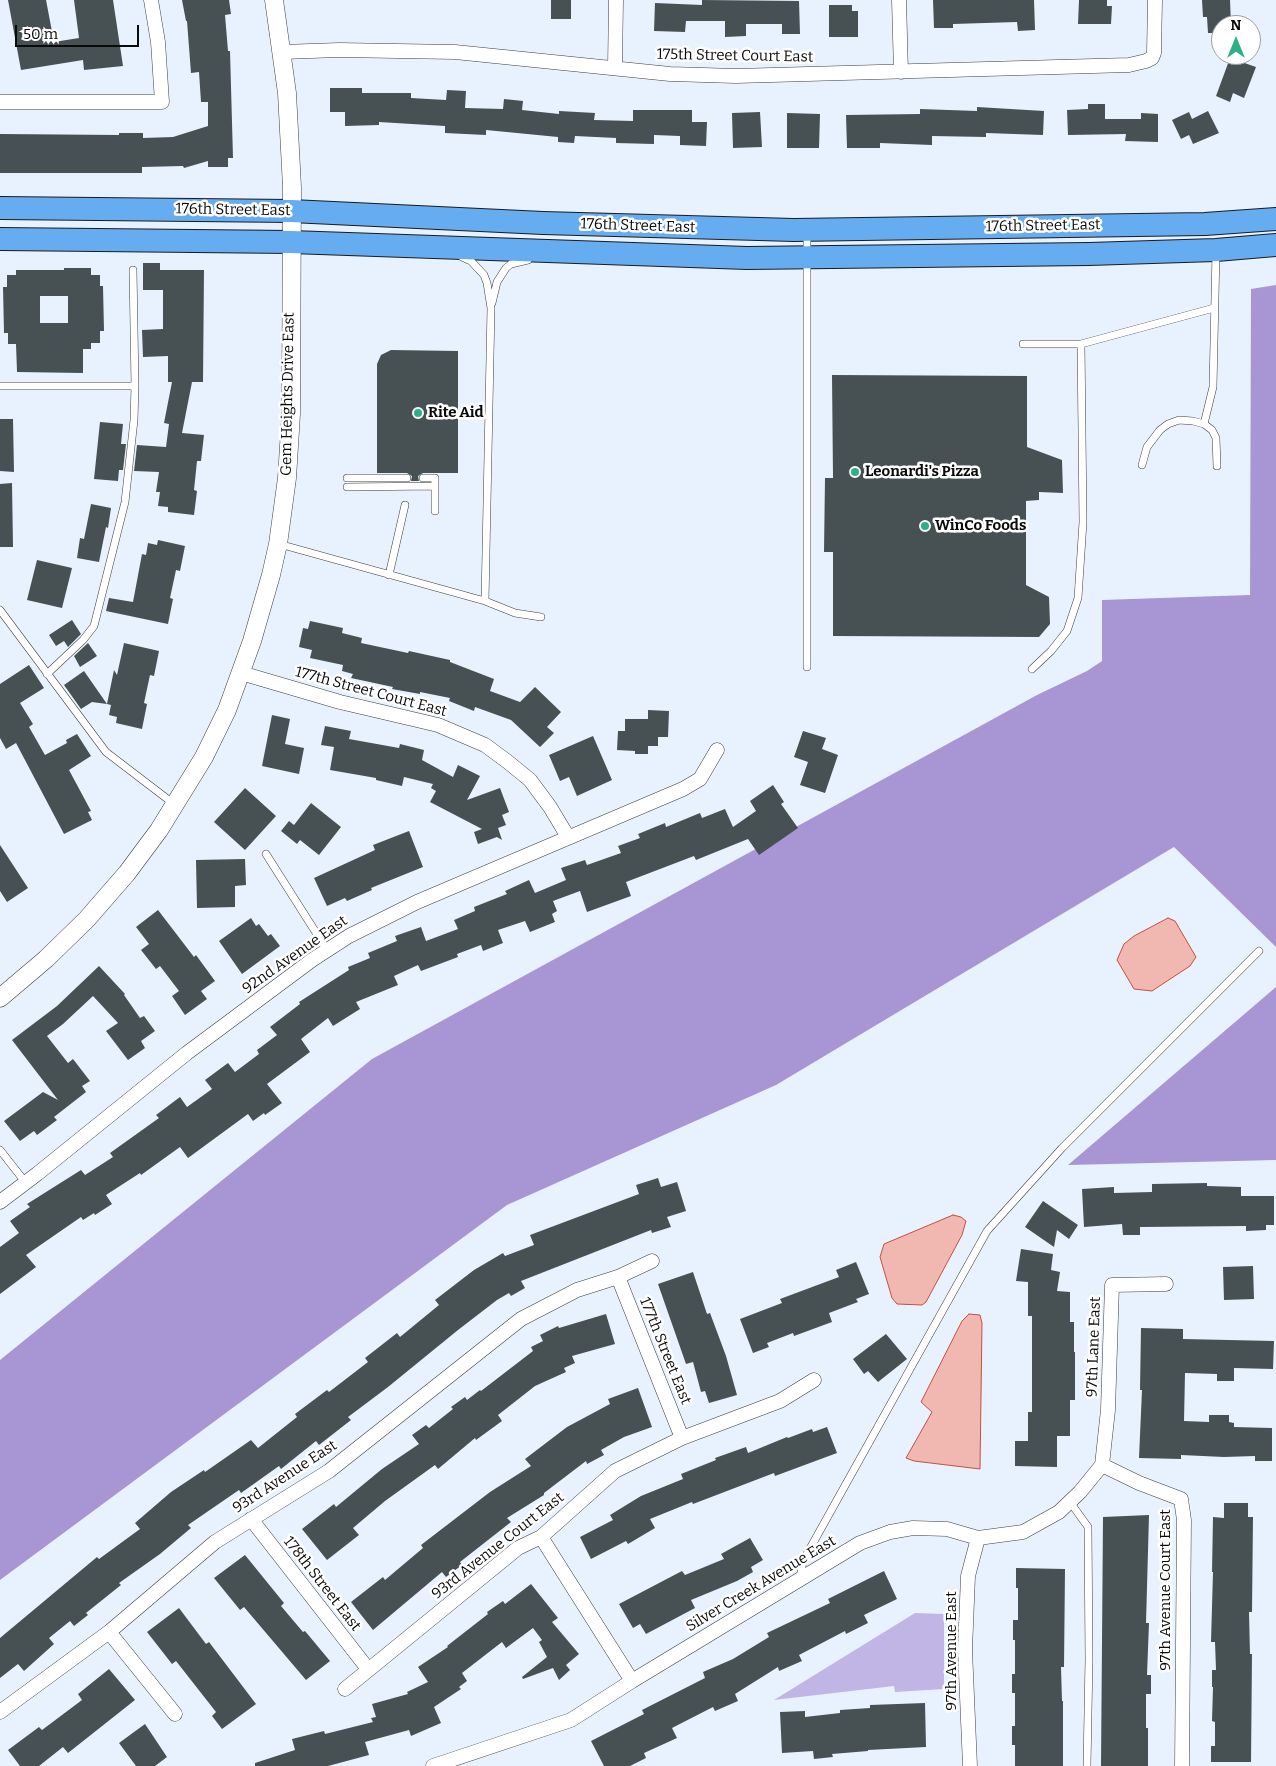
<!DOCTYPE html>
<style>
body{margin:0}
#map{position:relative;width:1276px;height:1766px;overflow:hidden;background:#e8f2fe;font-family:Bitter,serif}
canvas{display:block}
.north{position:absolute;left:1211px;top:15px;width:50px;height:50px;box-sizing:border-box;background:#fff;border:1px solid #9d9d9d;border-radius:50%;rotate:0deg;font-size:14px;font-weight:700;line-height:20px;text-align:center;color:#0a0a0a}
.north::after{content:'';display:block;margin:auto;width:18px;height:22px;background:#2cb087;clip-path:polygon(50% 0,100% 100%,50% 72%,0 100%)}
.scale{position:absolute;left:15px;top:25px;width:124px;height:22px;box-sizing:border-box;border:2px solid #0a0a0a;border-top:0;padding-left:6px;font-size:15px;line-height:18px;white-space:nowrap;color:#0a0a0a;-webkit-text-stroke:4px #fff;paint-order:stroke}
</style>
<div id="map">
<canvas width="1276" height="1766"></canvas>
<div class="north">N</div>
<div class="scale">50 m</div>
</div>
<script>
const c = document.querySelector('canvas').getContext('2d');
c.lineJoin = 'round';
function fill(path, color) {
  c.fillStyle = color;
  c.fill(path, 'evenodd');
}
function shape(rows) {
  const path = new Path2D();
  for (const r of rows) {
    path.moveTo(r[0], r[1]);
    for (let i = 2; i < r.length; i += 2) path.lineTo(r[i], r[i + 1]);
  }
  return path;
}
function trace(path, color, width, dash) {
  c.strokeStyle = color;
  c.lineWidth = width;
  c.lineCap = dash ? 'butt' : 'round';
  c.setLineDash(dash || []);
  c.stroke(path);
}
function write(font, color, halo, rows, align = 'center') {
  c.font = font + ' Bitter,serif';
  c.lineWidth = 5;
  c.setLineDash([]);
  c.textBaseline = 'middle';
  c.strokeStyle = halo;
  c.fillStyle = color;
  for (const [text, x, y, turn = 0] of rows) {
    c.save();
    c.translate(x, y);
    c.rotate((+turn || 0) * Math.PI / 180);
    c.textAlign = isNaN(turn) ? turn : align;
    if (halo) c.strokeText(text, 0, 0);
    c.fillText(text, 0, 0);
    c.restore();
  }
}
fill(shape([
 [915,1613,944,1614,944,1689,895,1692,894,1686,774,1700]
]), '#c0b5e5');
fill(shape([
 [1276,285,1276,947,1174,847,776,1085,507,1205,0,1580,0,1360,372,1059,1037,695,1087,671,1102,661,1102,600,1250,595,1251,289],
 [1276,987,1276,1160,1068,1165]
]), '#a896d4');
const water = shape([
 [1168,918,1175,921,1196,957,1190,966,1152,991,1134,989,1117,960,1124,944,1134,936,1168,918],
 [953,1215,961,1217,966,1221,962,1235,926,1302,922,1305,897,1304,892,1298,880,1257,884,1244,953,1215],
 [969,1314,980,1315,982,1323,980,1469,914,1461,906,1458,932,1412,921,1402,962,1321,969,1314]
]);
fill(water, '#f1b8b1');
trace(water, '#c44f3c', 1);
fill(shape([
 [8,0,46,0,54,42,79,38,74,0,113,0,123,66,84,70,83,60,21,70],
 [182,0,229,0,231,14,225,15,228,51,230,51,233,158,228,158,228,167,208,167,208,161,184,168,183,166,142,167,142,173,0,173,0,134,119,135,119,133,143,133,143,138,173,137,208,126,208,102,201,102,199,72,191,73,187,21,186,21],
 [551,0,571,0,571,19,551,19],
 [702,0,799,1,800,34,782,34,782,24,746,24,746,36,725,37,725,21,686,21,685,32,654,31,655,3,702,5],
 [933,0,1034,0,1035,30,1018,31,1017,22,953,24,953,28,934,28],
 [1079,0,1107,0,1107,6,1112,6,1111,24,1078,24],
 [1202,0,1230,0,1231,25,1221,25,1221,33,1208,33,1207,17,1203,17],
 [829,5,852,5,852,11,858,11,858,37,829,37],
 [1230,58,1256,67,1244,98,1233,93,1230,102,1216,96],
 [330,88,362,88,362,93,411,93,411,98,446,100,447,90,466,91,465,108,503,109,504,99,523,101,522,110,559,114,559,111,595,113,594,120,633,121,633,110,692,110,692,122,707,122,706,146,680,145,680,136,654,135,654,144,616,143,616,138,575,136,574,143,558,142,558,137,486,130,486,135,445,133,445,126,379,122,379,125,345,126,345,112,330,112],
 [1088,104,1105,104,1105,119,1141,119,1141,113,1158,114,1158,142,1125,141,1126,134,1068,135,1067,110,1088,109],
 [977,107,1044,111,1043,135,986,133,986,137,932,136,932,145,880,143,880,148,847,148,846,115,920,114,920,109,977,111],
 [1208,111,1219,133,1193,144,1189,135,1181,139,1172,120,1189,112,1192,119],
 [760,112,762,147,733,148,732,113],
 [787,113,820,114,819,148,787,148],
 [143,263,160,263,160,270,204,270,203,382,192,382,182,433,204,435,201,461,197,461,194,490,197,491,194,515,168,512,168,507,158,506,160,492,156,492,159,472,134,471,137,445,166,447,169,424,164,423,172,382,168,382,168,356,143,357,142,330,163,329,163,290,143,290],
 [64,268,91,268,91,275,100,275,100,286,103,286,104,331,100,331,100,343,91,343,91,349,83,349,83,373,17,372,16,344,8,344,8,333,4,333,3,287,7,287,7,275,16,275,16,270,64,270],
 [40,296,68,296,68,323,40,323],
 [391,350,458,351,458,473,423,473,418,476,419,481,411,481,412,476,407,473,377,473,377,364,381,355],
 [832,375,1027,376,1027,447,1062,460,1063,493,1039,492,1039,500,1026,501,1026,585,1049,597,1050,624,1039,637,833,636,833,552,824,552,825,478,833,478],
 [0,419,13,419,14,472,0,471],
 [100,422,123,424,121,444,126,444,123,470,119,470,118,481,94,479],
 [12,483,13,547,0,547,0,484],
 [91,504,111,508,108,528,106,527,99,562,77,558,80,538,84,539],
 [158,540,185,546,180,571,176,570,170,598,173,599,168,624,106,611,109,598,133,602,142,554,146,555,148,543,157,545],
 [37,560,72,568,62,608,27,600],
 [72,620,81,634,68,647,64,641,56,646,49,635],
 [310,621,343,628,342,633,362,638,361,643,408,653,409,651,450,660,450,662,494,679,490,691,520,702,535,687,561,712,547,727,554,733,540,747,511,720,475,707,474,711,449,701,450,698,420,692,420,694,392,689,393,687,351,678,353,674,342,671,343,665,310,658,312,650,299,647,303,628,308,629],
 [88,643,97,656,80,667,74,656],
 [124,643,159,651,154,676,150,675,144,703,147,704,142,729,116,723,117,717,109,715,111,705,107,704,114,670,117,675],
 [29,665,44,688,20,703,33,724,29,727,45,755,67,743,66,740,77,734,91,756,69,770,91,811,88,812,92,820,64,834,16,743,6,749,0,738,0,684],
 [84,671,107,704,92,702,81,709,64,685],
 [648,710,669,711,668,737,658,737,658,746,648,746,648,754,635,754,635,751,617,750,618,731,625,731,625,719,648,719],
 [272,715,290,719,285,744,304,748,299,774,262,766],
 [325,726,351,731,349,739,399,748,400,744,424,750,422,760,453,777,458,765,480,776,467,800,500,788,509,812,502,815,506,825,498,828,502,840,497,837,478,844,474,832,482,829,430,802,436,791,431,788,433,784,404,777,402,786,376,780,376,778,330,770,334,747,321,745],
 [803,731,826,738,822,749,838,755,825,793,800,785,808,762,794,757],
 [593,736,612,780,577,796,569,777,560,781,549,755],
 [773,785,784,802,781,804,798,828,759,855,748,839,696,860,694,856,626,882,631,896,587,912,580,891,553,901,557,911,552,914,555,922,530,932,525,921,498,930,503,943,483,951,481,945,457,954,458,957,421,971,418,965,394,976,398,985,356,1002,360,1009,333,1026,328,1018,301,1039,310,1052,267,1084,282,1103,265,1115,264,1113,253,1121,248,1114,188,1158,180,1147,141,1175,140,1173,106,1195,112,1204,95,1215,94,1213,83,1220,81,1217,26,1255,36,1267,0,1294,0,1247,19,1233,10,1221,30,1207,27,1204,81,1170,85,1175,113,1157,110,1153,159,1118,156,1115,180,1097,187,1107,212,1089,205,1080,228,1063,235,1072,259,1054,257,1050,277,1035,270,1027,300,1004,299,1002,349,970,348,967,370,958,368,953,397,941,395,936,421,927,426,941,458,929,454,920,475,911,474,907,507,894,505,891,529,880,535,893,566,880,561,868,585,860,587,865,621,853,618,846,640,838,638,834,665,823,666,827,700,813,702,818,725,809,733,827,756,811,750,801],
 [245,788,276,816,245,850,214,822],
 [311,803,341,827,319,855,300,840,297,844,281,831,289,821,294,825],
 [409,831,423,867,371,888,372,890,347,901,345,898,327,906,314,878,375,850,373,845],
 [0,845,28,888,7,902,0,891],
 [245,859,246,885,235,886,235,907,197,908,196,860],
 [158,910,194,957,196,955,215,981,201,991,207,999,185,1015,172,996,179,991,160,966,156,969,141,950,149,944,136,927],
 [251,918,256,926,259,924,268,936,271,934,280,946,242,974,219,941],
 [99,966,125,994,124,995,140,1018,144,1016,155,1031,141,1041,145,1048,128,1060,106,1031,118,1023,93,996,63,1024,47,1036,68,1063,73,1059,90,1081,82,1086,86,1092,54,1117,57,1120,37,1135,34,1131,20,1141,4,1121,43,1092,58,1100,12,1040,57,1006],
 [658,1178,661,1187,677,1182,686,1211,667,1217,671,1227,652,1233,651,1230,521,1281,525,1288,511,1296,509,1293,497,1300,458,1330,388,1387,348,1417,351,1420,319,1445,316,1441,281,1469,279,1466,241,1493,239,1490,188,1525,191,1528,160,1554,119,1583,121,1585,86,1613,88,1615,74,1626,70,1621,49,1638,54,1644,24,1671,18,1664,0,1678,0,1638,97,1557,99,1559,140,1529,135,1523,171,1492,204,1470,205,1472,251,1440,258,1448,297,1417,295,1414,327,1390,329,1392,368,1362,365,1358,397,1333,400,1337,439,1305,435,1300,474,1270,503,1253,505,1256,534,1245,530,1235,639,1194,636,1185],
 [1207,1183,1207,1186,1241,1187,1241,1196,1274,1196,1274,1225,1266,1225,1266,1230,1246,1231,1246,1226,1140,1227,1140,1235,1123,1235,1122,1224,1084,1227,1082,1189,1114,1187,1114,1193,1152,1192,1152,1184],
 [1043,1201,1078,1225,1069,1239,1057,1230,1054,1247,1025,1227],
 [1021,1249,1053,1254,1051,1270,1060,1272,1057,1291,1070,1292,1070,1322,1074,1322,1074,1352,1075,1352,1075,1400,1070,1400,1070,1436,1057,1436,1057,1467,1015,1466,1015,1441,1028,1441,1028,1412,1032,1412,1032,1316,1028,1316,1028,1282,1016,1281],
 [856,1262,869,1294,856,1299,858,1302,829,1313,832,1322,794,1336,793,1333,767,1343,769,1347,753,1353,740,1319,782,1303,780,1299,839,1277,836,1270],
 [1253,1266,1254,1299,1224,1300,1223,1267],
 [693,1272,707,1314,710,1313,726,1356,737,1395,709,1403,705,1391,701,1392,693,1362,686,1364,658,1284],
 [606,1314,615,1344,572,1356,575,1363,564,1368,566,1372,535,1386,498,1415,502,1421,476,1440,475,1438,438,1469,435,1465,385,1501,353,1528,359,1535,327,1560,302,1529,334,1504,336,1507,382,1469,419,1444,412,1435,426,1425,429,1428,453,1409,451,1407,465,1397,467,1400,480,1390,481,1391,533,1351,531,1347,543,1341,540,1335,558,1326,559,1328],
 [1141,1328,1183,1329,1183,1339,1274,1341,1273,1369,1234,1368,1234,1381,1217,1381,1217,1374,1185,1373,1184,1421,1209,1422,1209,1415,1229,1415,1229,1422,1234,1423,1234,1427,1272,1428,1272,1461,1255,1461,1255,1456,1224,1457,1181,1455,1181,1459,1139,1458,1142,1390,1140,1390],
 [886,1334,907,1359,878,1382,868,1371,864,1374,853,1359],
 [638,1388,652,1427,624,1437,601,1450,604,1455,587,1464,586,1461,544,1493,544,1495,507,1518,511,1522,460,1562,462,1565,446,1577,442,1572,373,1630,351,1602,383,1577,385,1580,423,1548,421,1545,490,1492,531,1466,525,1459,567,1427,610,1404,608,1399],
 [827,1427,837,1453,775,1476,774,1473,693,1504,692,1502,650,1519,655,1528,628,1544,626,1541,591,1559,580,1537,613,1520,610,1515,641,1496,683,1479,681,1474,716,1460,715,1458,746,1447,748,1453,787,1437,788,1438,812,1429,813,1432],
 [1224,1503,1248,1503,1248,1517,1253,1517,1252,1612,1249,1612,1250,1654,1252,1654,1251,1762,1211,1762,1211,1746,1215,1746,1215,1722,1212,1721,1213,1687,1212,1687,1212,1670,1216,1670,1215,1642,1211,1642,1213,1572,1212,1572,1213,1517,1224,1518],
 [1149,1515,1146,1623,1149,1623,1147,1675,1151,1675,1151,1694,1146,1694,1146,1728,1148,1728,1148,1766,1101,1766,1103,1517],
 [750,1538,763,1560,751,1567,753,1572,737,1581,691,1600,695,1608,646,1634,640,1624,633,1628,619,1604,682,1571,685,1575,724,1559,721,1554],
 [245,1555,284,1603,281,1606,303,1632,305,1631,330,1661,306,1680,244,1607,240,1610,214,1578],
 [1016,1568,1065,1569,1064,1667,1061,1667,1062,1701,1063,1701,1063,1766,1015,1766,1015,1745,1012,1745,1012,1726,1015,1726,1015,1693,1012,1693,1012,1674,1015,1674,1015,1640,1013,1640,1013,1620,1018,1620,1018,1588,1016,1588],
 [884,1571,897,1599,864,1615,868,1623,846,1634,845,1631,799,1655,802,1661,779,1671,778,1667,735,1694,738,1701,715,1711,713,1707,672,1728,677,1738,644,1753,646,1758,630,1766,604,1766,591,1741,644,1714,642,1710,705,1678,703,1672,733,1659,769,1637,767,1633,830,1603,828,1599],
 [531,1584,558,1618,552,1622,579,1654,566,1665,570,1670,559,1680,553,1668,523,1679,522,1677,547,1657,539,1642,542,1640,533,1628,506,1648,502,1642,462,1673,467,1681,459,1687,461,1689,434,1707,441,1723,411,1736,409,1730,365,1742,369,1755,328,1766,255,1766,255,1763,295,1750,292,1739,324,1731,325,1734,373,1722,371,1718,376,1717,372,1704,408,1694,407,1692,428,1682,418,1667,448,1647,447,1646,488,1614,487,1612,503,1601,505,1604],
 [179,1608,206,1644,209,1642,256,1704,222,1729,212,1716,216,1712,176,1661,172,1664,147,1632],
 [109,1669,135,1700,68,1753,63,1747,39,1766,20,1766,8,1750,39,1727,42,1730,82,1700,78,1694],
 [925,1703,926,1747,868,1750,868,1751,832,1754,833,1757,814,1759,813,1751,782,1753,780,1712,805,1711,805,1717,840,1713,840,1710,870,1708,870,1705],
 [145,1724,167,1757,155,1766,136,1766,119,1743]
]), '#475052');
const service = shape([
 [807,232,807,667],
 [462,257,471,261,484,275,487,283,491,308,485,601],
 [133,270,135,386],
 [492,303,497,282,506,268,511,264,528,260],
 [1023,344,1081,344,1214,308],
 [0,386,135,386,134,420,125,502,94,626,83,640,47,674],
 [1204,424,1212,430,1216,438,1217,466],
 [1142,465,1147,447,1160,430,1168,424,1179,420,1193,421,1204,424,1213,387,1216,252],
 [347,478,407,478],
 [423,478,435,478,435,511],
 [347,487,435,486],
 [279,544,485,601,515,613,541,617],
 [389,575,405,505],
 [0,610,106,752,174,804],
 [1032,669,1051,651,1067,631,1078,598,1083,522,1081,344],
 [266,854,327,950],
 [0,1150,26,1183],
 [1070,1502,1088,1527,1089,1659,1087,1766],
 [800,1578,803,1561,987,1231,1062,1148,1259,951]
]);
const minor = shape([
 [899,0,901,72],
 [282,52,339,50,455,52,670,74,736,76,1129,65,1146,61,1152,58,1154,53,1155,0],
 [615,67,616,0],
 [0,102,162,102,158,42,151,0],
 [241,673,340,702,438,725,485,745,508,762,530,780,550,807,568,837],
 [0,1202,37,1174,187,1053,312,960,349,936,417,902,683,789,700,779,717,750],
 [618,1277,682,1438],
 [1102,1465,1139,1483,1181,1499,1184,1520,1182,1766],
 [1102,1465,1108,1410,1112,1285,1166,1284],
 [251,1519,368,1669],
 [541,1537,632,1681],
 [109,1632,175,1714],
 [345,1689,518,1548,541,1537,615,1471,682,1438,780,1401,814,1380],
 [0,1712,109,1632,215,1542,329,1471,521,1319,577,1290,618,1277,652,1261],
 [433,1766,571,1720,632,1681,860,1543,890,1532,913,1528,947,1529,978,1538,1023,1532,1059,1512,1080,1492,1102,1465],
 [970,1766,965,1650,968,1576,978,1538]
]);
const tertiary = shape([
 [0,998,46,959,87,919,127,873,159,830,204,757,227,710,252,641,271,575,278,544,287,478,291,414,292,187,287,93,274,0]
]);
const primary = shape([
 [0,208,291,211,543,223,794,230,1205,224,1276,219],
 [0,239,291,242,747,258,1089,254,1216,250,1276,245]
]);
trace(service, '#3d3d3d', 8);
trace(minor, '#3d3d3d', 15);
trace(tertiary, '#3d3d3d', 19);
trace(primary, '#1b1b1b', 24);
trace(service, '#fff', 7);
trace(minor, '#fff', 14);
trace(tertiary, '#fff', 18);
trace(primary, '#66acf0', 22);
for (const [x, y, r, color] of [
 [418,413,5,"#2cb087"],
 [855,472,5,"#2cb087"],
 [925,526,5,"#2cb087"]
]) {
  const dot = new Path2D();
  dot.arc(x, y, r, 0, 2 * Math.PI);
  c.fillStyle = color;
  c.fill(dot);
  trace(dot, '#fff', 2);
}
write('15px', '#0a0a0a', '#fff', [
 ["175th Street Court East",735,56,1],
 ["176th Street East",233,210,1],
 ["176th Street East",638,226,2],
 ["176th Street East",1043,226,-1],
 ["Gem Heights Drive East",288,394,-89],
 ["177th Street Court East",371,692,15],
 ["92nd Avenue East",295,955,-35],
 ["97th Lane East",1094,1347,-88],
 ["177th Street East",665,1351,68],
 ["93rd Avenue East",285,1477,-33],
 ["93rd Avenue Court East",498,1546,-38],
 ["178th Street East",322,1584,52],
 ["Silver Creek Avenue East",761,1584,-31],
 ["97th Avenue Court East",1166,1590,-90],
 ["97th Avenue East",952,1651,-90]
]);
write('bold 15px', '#0a0a0a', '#fff', [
 ["Rite Aid",428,413],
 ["Leonardi's Pizza",865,472],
 ["WinCo Foods",935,526]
], 'left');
</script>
